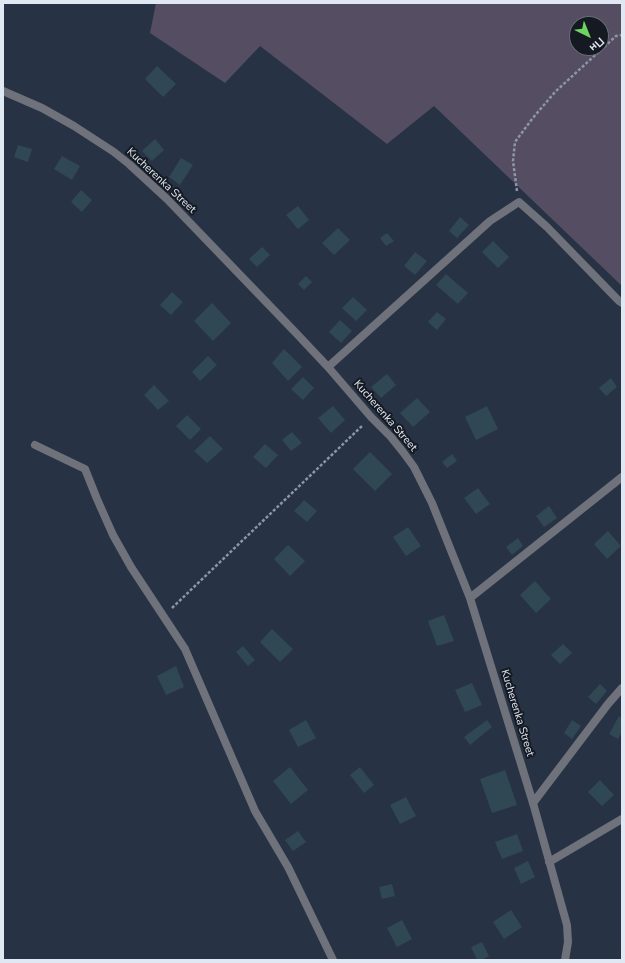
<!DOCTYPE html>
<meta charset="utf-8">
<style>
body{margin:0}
#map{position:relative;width:625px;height:963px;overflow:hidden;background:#273344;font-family:"Nunito Sans",sans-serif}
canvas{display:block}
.frame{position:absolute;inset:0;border:4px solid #e0e8f4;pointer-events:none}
.north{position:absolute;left:569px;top:16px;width:40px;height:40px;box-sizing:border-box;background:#151a22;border:1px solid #666c76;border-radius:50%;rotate:137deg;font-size:11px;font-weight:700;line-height:16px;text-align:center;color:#e0e8f4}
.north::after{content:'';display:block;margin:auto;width:14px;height:18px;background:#6fd360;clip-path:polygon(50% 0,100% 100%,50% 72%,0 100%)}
</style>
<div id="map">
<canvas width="625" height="963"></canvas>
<div class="frame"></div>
<div class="north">Пн</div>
</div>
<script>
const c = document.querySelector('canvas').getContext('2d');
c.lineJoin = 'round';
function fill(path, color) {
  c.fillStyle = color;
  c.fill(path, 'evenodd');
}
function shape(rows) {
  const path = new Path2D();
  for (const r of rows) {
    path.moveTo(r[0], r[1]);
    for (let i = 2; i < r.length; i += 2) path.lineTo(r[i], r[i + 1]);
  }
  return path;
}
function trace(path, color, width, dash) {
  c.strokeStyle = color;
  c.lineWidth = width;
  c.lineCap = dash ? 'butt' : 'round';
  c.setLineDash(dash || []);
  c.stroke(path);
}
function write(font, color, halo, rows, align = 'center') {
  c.font = font + ' "Nunito Sans",sans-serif';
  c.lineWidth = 4;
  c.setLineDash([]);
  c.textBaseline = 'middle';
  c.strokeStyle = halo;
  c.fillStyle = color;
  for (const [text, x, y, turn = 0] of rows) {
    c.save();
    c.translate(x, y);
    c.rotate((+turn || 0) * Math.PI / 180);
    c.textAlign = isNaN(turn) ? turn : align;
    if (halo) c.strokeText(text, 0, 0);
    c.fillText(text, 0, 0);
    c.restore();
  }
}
fill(shape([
 [156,3,622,3,622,286,434,106,387,144,260,46,225,83,150,33],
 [577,24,601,24,601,48,577,48]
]), '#554d62');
fill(shape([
 [157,66,176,84,163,97,145,79],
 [155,139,164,150,152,161,142,151],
 [18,145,32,149,28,162,14,157],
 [62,156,80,166,72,180,54,169],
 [181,158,193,165,180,185,169,177],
 [81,190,92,200,82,212,71,202],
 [298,206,309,220,298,229,286,215],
 [460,217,469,225,457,238,449,231],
 [338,228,350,240,334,255,322,243],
 [387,233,394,241,386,246,380,238],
 [493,241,509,257,498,268,482,252],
 [262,247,270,255,257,267,249,259],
 [415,252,427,261,415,275,404,266],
 [446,274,468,293,458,304,436,285],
 [306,276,312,282,304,290,298,284],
 [172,292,183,302,171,315,160,305],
 [353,297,367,310,356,321,342,308],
 [212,303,231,323,213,341,194,321],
 [437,312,446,319,437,330,428,322],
 [340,320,352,331,341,343,329,332],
 [284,349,302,367,288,381,272,363],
 [208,356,217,365,200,381,192,372],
 [387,374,396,385,381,398,371,387],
 [303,377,314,388,303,400,291,389],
 [611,378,617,387,606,396,599,388],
 [154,385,169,401,158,410,144,395],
 [417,398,430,412,413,427,400,413],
 [333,406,345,420,331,433,318,418],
 [487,406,498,429,476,440,465,417],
 [187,415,201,429,190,440,176,426],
 [292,432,302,443,291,451,282,440],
 [210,436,223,449,207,463,194,451],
 [265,444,278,455,266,468,253,457],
 [370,452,392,474,375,491,353,469],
 [452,454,457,461,447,468,442,462],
 [478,488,490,504,476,514,464,498],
 [304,500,317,511,307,522,294,511],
 [549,506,557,518,544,527,536,516],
 [408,527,421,546,406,556,393,537],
 [608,531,621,546,607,559,594,544],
 [518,538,523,546,512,555,506,547],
 [288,545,305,561,290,576,274,559],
 [535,581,551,599,536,613,520,595],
 [444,615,454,641,437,646,428,621],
 [272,629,293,649,280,662,260,642],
 [563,644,572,653,560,664,551,655],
 [243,646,255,660,248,666,236,652],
 [176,666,184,687,166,695,157,676],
 [472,683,482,705,465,712,455,690],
 [600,684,607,691,596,704,588,697],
 [619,716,622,718,622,732,618,739,609,734],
 [306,720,316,738,298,747,289,730],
 [487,720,492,727,470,745,464,737],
 [572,720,581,726,572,739,564,733],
 [290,767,308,790,291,804,273,781],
 [360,767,374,785,364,793,350,775],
 [505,770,517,805,492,813,480,779],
 [600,780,614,795,602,806,588,792],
 [406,797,416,816,400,824,390,805],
 [298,831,306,842,293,851,285,840],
 [517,834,523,851,502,859,495,842],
 [528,861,535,877,521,884,514,868],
 [392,884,395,896,382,899,379,887],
 [511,910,522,927,504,939,493,922],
 [402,920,412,939,397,947,387,928],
 [482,942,489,956,481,960,477,960,471,947]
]), '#304754');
trace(shape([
 [517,191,513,161,515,142,532,119,555,92,616,36,622,35],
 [172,608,363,425]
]), '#8d96a5', 2.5, [3, 2]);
trace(shape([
 [3,91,42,108,74,126,114,152,129,164,167,199,296,333,328,367,371,417,391,437,403,452,414,467,432,503,470,598,533,803,567,925,568,942,565,960],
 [328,367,490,221,519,202,547,227,619,301,622,303],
 [35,445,85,469,97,499,113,535,131,567,185,649,255,811,288,867,333,960],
 [470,598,622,477],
 [533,803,608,704,622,688],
 [549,862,622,819]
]), '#6f717b', 8);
write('11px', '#e0e8f4', '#151a22', [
 ["Kucherenka Street",161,181,43],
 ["Kucherenka Street",385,416,49],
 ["Kucherenka Street",517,713,73]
]);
</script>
